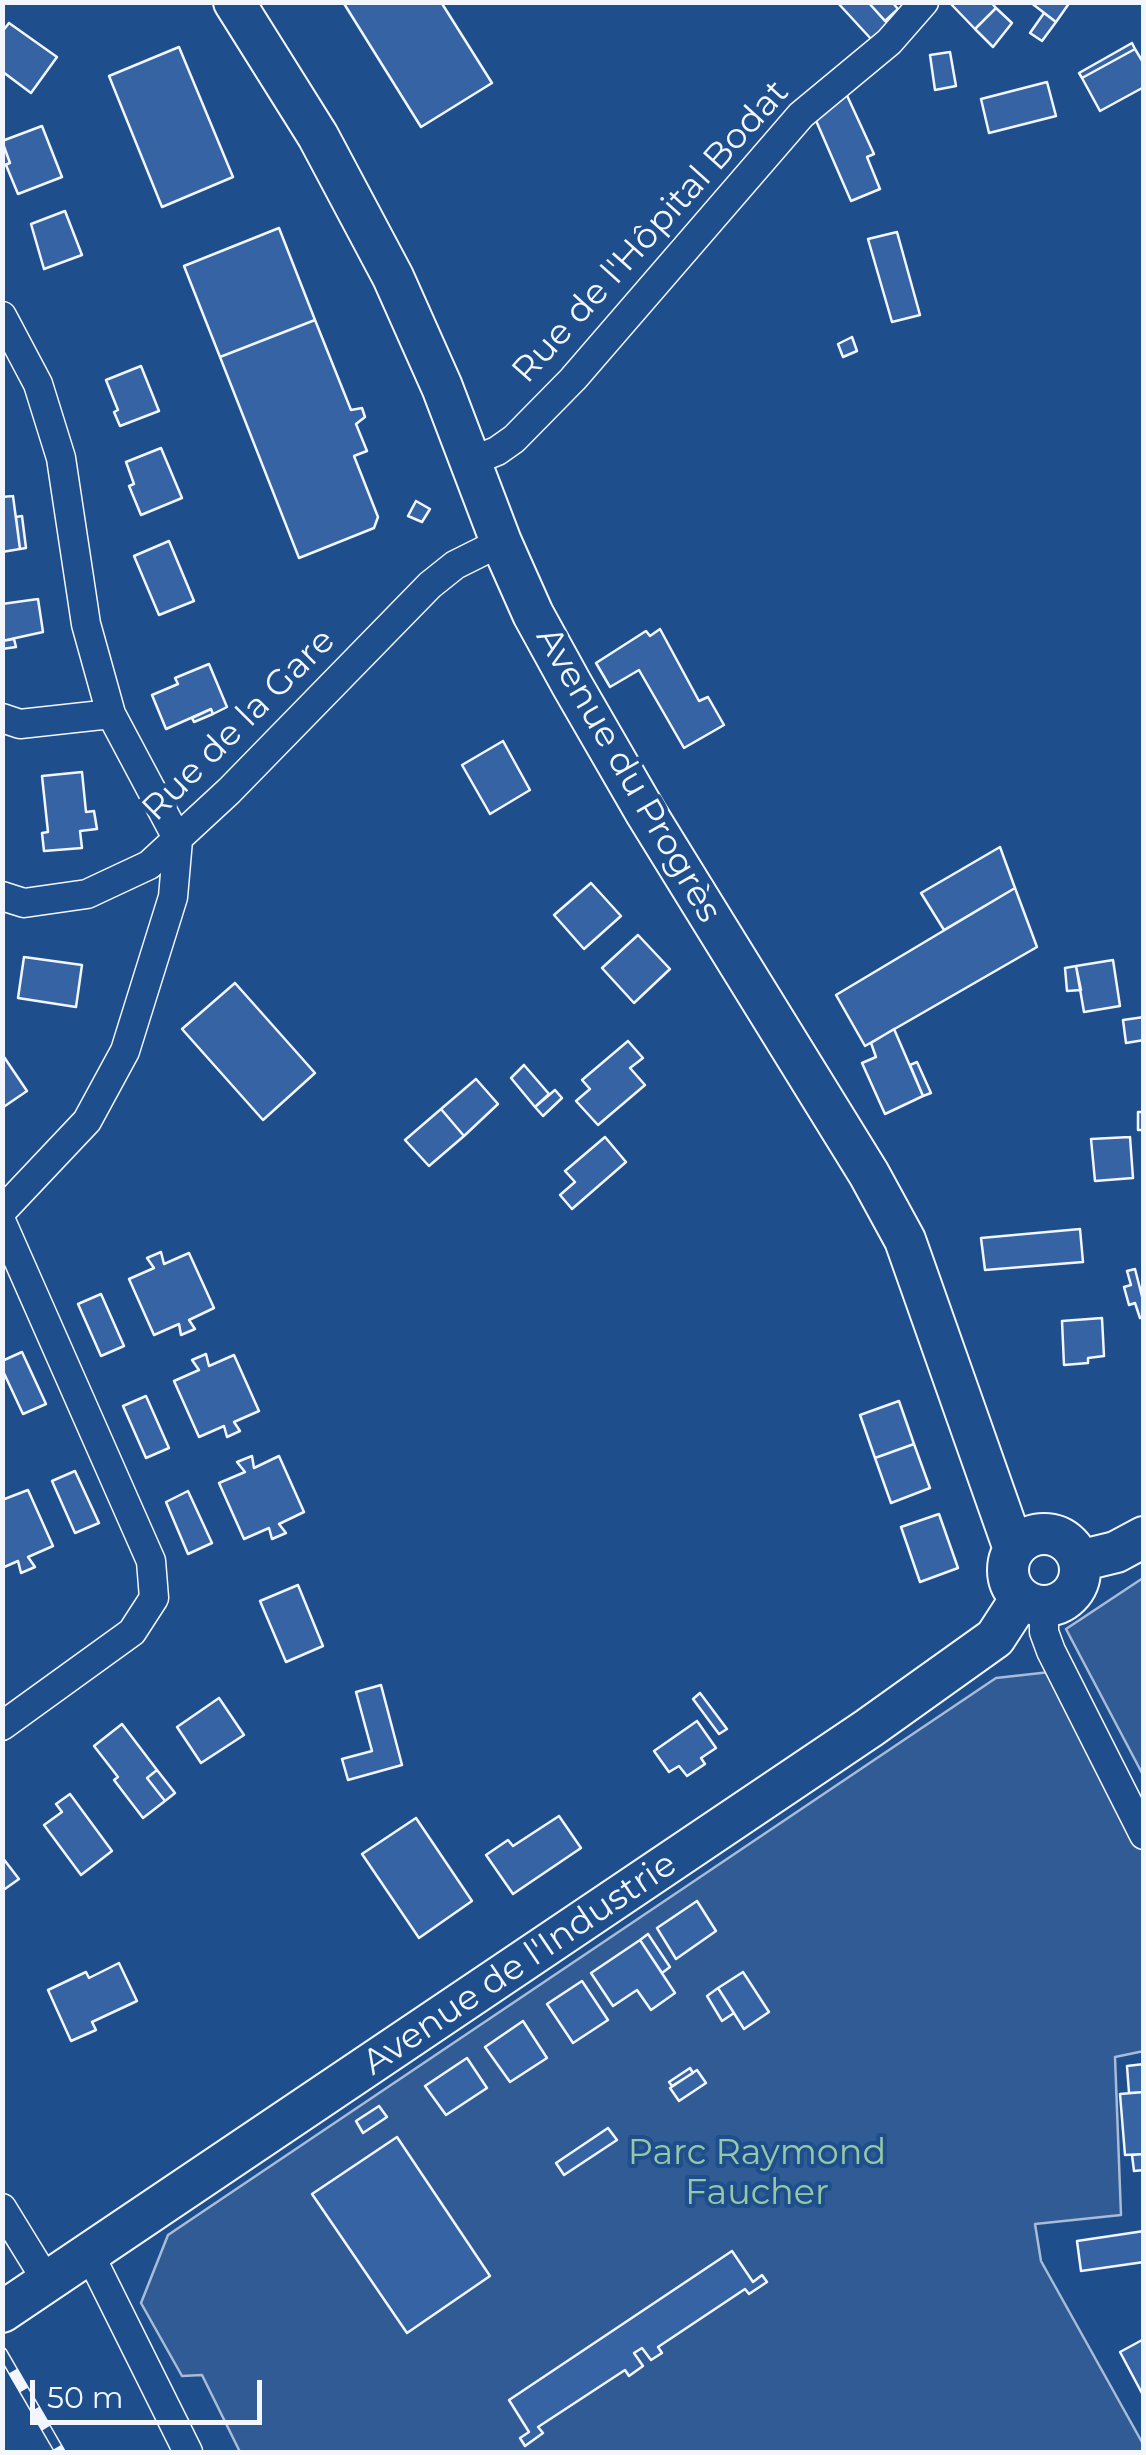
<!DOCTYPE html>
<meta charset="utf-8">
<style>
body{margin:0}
#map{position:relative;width:1146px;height:2455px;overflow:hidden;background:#1f4e8c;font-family:Montserrat,sans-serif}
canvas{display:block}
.frame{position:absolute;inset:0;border:5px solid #f2f6ff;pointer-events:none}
.scale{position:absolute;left:30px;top:2380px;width:232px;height:45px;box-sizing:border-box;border:5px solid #f2f6ff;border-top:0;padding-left:12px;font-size:30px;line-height:35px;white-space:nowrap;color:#f2f6ff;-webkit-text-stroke:8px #1f4e8c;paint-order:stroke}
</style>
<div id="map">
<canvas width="1146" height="2455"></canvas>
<div class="frame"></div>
<div class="scale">50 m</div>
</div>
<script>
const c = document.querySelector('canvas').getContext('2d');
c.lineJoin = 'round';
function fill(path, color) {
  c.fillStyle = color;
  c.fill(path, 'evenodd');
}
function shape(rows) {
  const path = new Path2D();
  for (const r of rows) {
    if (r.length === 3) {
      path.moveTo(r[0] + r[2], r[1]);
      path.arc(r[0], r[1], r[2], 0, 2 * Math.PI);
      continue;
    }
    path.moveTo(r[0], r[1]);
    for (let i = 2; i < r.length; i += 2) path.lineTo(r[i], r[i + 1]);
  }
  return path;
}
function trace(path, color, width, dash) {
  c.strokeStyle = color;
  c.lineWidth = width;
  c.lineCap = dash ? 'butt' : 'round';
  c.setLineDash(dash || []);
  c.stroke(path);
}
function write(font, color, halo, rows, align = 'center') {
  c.font = font + ' Montserrat,sans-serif';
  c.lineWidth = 8;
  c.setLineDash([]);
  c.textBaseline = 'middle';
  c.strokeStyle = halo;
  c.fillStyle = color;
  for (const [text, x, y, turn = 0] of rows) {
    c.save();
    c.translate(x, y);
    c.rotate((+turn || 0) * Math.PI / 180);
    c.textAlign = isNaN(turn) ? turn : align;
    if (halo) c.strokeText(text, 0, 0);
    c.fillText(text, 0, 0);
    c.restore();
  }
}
const built = shape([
 [1143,1578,1143,1775,1066,1629,1143,1578],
 [1059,1671,1143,1838,1144,2051,1115,2057,1121,2215,1035,2224,1041,2261,1143,2444,1143,2452,240,2452,202,2375,182,2376,141,2303,168,2235,996,1678,1059,1671]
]);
fill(built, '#305b95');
trace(built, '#a8bbd7', 2.5);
const building = shape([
 [343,2,441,2,492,83,421,127,343,2],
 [837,2,868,2,888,24,872,40,837,2],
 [868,2,892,2,898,9,885,21,868,2],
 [991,2,996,8,975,29,950,3,991,2],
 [1030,2,1070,2,1056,22,1030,2],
 [996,8,1012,23,993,47,975,29,996,8],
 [1044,13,1056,22,1042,41,1030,33,1044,13],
 [9,23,57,57,31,93,3,72,2,32,9,23],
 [1132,43,1135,49,1082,78,1079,73,1132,43],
 [179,47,233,177,162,207,109,76,179,47],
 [1135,49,1144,64,1144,87,1100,111,1082,78,1135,49],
 [950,52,956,86,935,90,930,55,950,52],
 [1047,82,1056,116,989,133,981,99,1047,82],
 [844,89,874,154,867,157,880,189,851,201,814,116,830,109,827,102,844,89],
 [42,126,62,177,18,194,6,165,10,163,2,141,42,126],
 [2,141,10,163,2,166,2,141],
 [65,211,82,255,44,269,31,224,65,211],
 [279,228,315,320,220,357,184,266,279,228],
 [897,232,920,315,892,322,868,239,897,232],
 [315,320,351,410,362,408,365,417,356,424,367,451,354,456,378,517,374,528,299,558,220,357,315,320],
 [852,337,857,351,843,357,838,344,852,337],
 [141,366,159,411,120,426,114,412,118,410,106,380,141,366],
 [161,448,182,498,141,515,129,486,134,484,126,462,161,448],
 [13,496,20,549,2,552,2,497,13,496],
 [416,501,430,509,422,522,408,516,416,501],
 [22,516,26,548,20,549,16,517,22,516],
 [169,541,194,601,159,615,134,556,169,541],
 [38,599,43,632,2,641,2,604,38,599],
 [660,629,699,701,708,697,724,725,684,748,639,670,610,687,596,663,646,631,650,636,660,629],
 [14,639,16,647,2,649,2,641,14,639],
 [209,664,227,707,213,714,211,709,166,729,152,695,178,684,175,678,209,664],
 [211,709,213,714,194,722,192,718,211,709],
 [503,741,530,790,490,814,462,765,503,741],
 [82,772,86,812,94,811,97,829,80,831,82,848,44,851,42,833,48,832,42,776,82,772],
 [1000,847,1015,888,944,930,921,893,1000,847],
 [591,883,621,916,584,949,554,915,591,883],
 [1015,888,1037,947,865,1046,836,995,1015,888],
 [638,935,670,969,634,1003,602,968,638,935],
 [24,957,82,965,76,1007,18,998,24,957],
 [1113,960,1120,1006,1084,1012,1076,966,1113,960],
 [1076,966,1081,990,1067,991,1065,968,1076,966],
 [235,983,315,1073,263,1120,182,1029,235,983],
 [1144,1017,1144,1040,1126,1043,1123,1020,1144,1017],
 [894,1029,923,1096,885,1114,862,1063,876,1057,871,1043,894,1029],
 [628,1041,643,1058,630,1068,645,1085,598,1125,576,1101,590,1089,582,1080,628,1041],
 [2,1054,27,1091,2,1108,2,1054],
 [917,1062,931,1093,923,1096,910,1065,917,1062],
 [524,1065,549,1094,535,1107,511,1078,524,1065],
 [476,1079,498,1104,464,1136,441,1109,476,1079],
 [555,1090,562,1098,543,1116,535,1107,555,1090],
 [441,1109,464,1136,429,1166,405,1140,441,1109],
 [1138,1112,1144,1112,1144,1130,1138,1130,1138,1112],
 [605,1137,626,1162,572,1209,560,1195,575,1182,565,1171,605,1137],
 [1130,1137,1133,1178,1095,1181,1091,1139,1130,1137],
 [1080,1229,1083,1262,985,1270,981,1238,1080,1229],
 [161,1252,164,1264,189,1253,214,1308,189,1320,195,1329,181,1335,179,1324,154,1335,129,1279,154,1268,147,1258,161,1252],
 [1135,1269,1144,1304,1144,1317,1140,1318,1135,1303,1129,1305,1124,1287,1131,1285,1127,1271,1135,1269],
 [101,1294,124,1346,101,1356,78,1304,101,1294],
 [1102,1318,1104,1356,1088,1358,1088,1363,1064,1365,1062,1321,1102,1318],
 [22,1352,46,1404,23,1414,2,1369,2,1361,22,1352],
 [206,1354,209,1366,234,1355,259,1411,234,1422,240,1431,227,1437,224,1426,199,1437,174,1381,199,1370,192,1360,206,1354],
 [146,1396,169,1448,146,1458,123,1406,146,1396],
 [899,1401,914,1444,875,1458,860,1415,899,1401],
 [914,1444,930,1488,891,1503,875,1458,914,1444],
 [252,1456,254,1468,279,1456,304,1512,279,1524,286,1533,272,1539,269,1528,244,1539,219,1483,245,1472,237,1462,252,1456],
 [75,1471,99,1523,75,1533,52,1481,75,1471],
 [28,1490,53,1546,28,1557,35,1567,21,1573,18,1561,2,1568,2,1500,28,1490],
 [188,1491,212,1543,188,1554,166,1502,188,1491],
 [939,1514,958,1568,920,1582,901,1527,939,1514],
 [298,1585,323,1646,286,1662,260,1601,298,1585],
 [381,1685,402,1765,348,1780,342,1759,372,1751,356,1692,381,1685],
 [700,1693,727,1729,719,1734,693,1699,700,1693],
 [219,1698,244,1735,201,1763,177,1727,219,1698],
 [697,1721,716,1748,701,1758,705,1764,687,1776,679,1766,669,1772,654,1751,697,1721],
 [122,1724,157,1770,147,1778,165,1801,143,1818,114,1780,118,1777,94,1746,122,1724],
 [157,1770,175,1793,165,1801,147,1778,157,1770],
 [70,1794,112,1851,81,1875,44,1825,62,1812,56,1804,70,1794],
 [559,1816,581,1848,513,1894,486,1855,508,1840,513,1846,559,1816],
 [416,1818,472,1901,419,1938,362,1854,416,1818],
 [2,1857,19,1879,2,1891,2,1857],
 [697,1901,716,1931,676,1959,657,1928,697,1901],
 [648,1934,670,1967,662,1973,640,1940,648,1934],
 [640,1940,675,1993,651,2010,637,1990,613,2006,591,1973,640,1940],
 [119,1963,137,2001,92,2022,96,2030,71,2041,48,1990,86,1972,89,1978,119,1963],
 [743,1972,769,2012,744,2029,718,1988,743,1972],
 [582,1981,608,2020,573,2043,547,2004,582,1981],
 [718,1988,734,2013,722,2021,707,1996,718,1988],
 [523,2021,547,2058,510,2082,485,2047,523,2021],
 [467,2058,487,2088,446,2115,425,2086,467,2058],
 [1144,2064,1144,2092,1129,2093,1127,2066,1144,2064],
 [690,2068,693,2073,672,2086,669,2082,690,2068],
 [697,2070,706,2083,679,2101,670,2088,697,2070],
 [1144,2092,1144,2154,1125,2155,1120,2094,1144,2092],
 [379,2106,387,2117,363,2133,356,2121,379,2106],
 [608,2128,617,2140,564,2175,556,2163,608,2128],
 [397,2137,490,2276,407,2333,312,2194,397,2137],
 [1144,2154,1144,2170,1134,2171,1132,2155,1144,2154],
 [1144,2231,1144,2262,1081,2271,1077,2241,1144,2231],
 [732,2251,753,2282,762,2275,767,2282,749,2294,745,2289,658,2347,662,2353,651,2360,642,2348,634,2353,643,2366,629,2376,625,2370,538,2427,543,2433,525,2446,520,2438,529,2432,509,2400,732,2251],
 [1144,2339,1144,2397,1120,2352,1144,2339]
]);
fill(building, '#3563a3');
trace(building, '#f2f6ff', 2.5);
const street = shape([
 [2,316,38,384,61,458,86,624,111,714,178,840,173,897,125,1051,87,1121,2,1211],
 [472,461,497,451,514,439,573,379,801,115,889,42,924,2],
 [2,718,20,724,111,714],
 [2,896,24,903,87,894,149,865,229,791,430,585,455,565,501,542],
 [2,1223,151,1561,154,1598,132,1632,2,1726],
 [1044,1606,1044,1632,1051,1651,1144,1835],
 [2,2208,48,2283],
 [90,2255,188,2452]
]);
const secondary = shape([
 [234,2,318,136,393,277,442,387,501,542,533,614,572,685,646,813,869,1174,905,1240,1014,1549],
 [1044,1570,36],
 [1079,1561,1116,1552,1144,1537],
 [2,2312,869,1728,995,1638,1021,1598]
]);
trace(street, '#f2f6ff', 31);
trace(secondary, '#f2f6ff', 44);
trace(street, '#1f4e8c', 28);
trace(secondary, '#1f4e8c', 40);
const rail = shape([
 [2,2352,60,2452]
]);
trace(rail, '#f2f6ff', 11);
trace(rail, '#1f4e8c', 8, [22]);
write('35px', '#f2f6ff', '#1f4e8c', [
 ["Rue de l'Hôpital Bodat",651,232,-48],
 ["Rue de la Gare",239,725,-45],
 ["Avenue du Progrès",628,775,60],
 ["Avenue de l'Industrie",520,1964,-34]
]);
write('35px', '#97c8a6', '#1f4e8c', [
 ["Parc Raymond",757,2154],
 ["Faucher",757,2194]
]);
</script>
